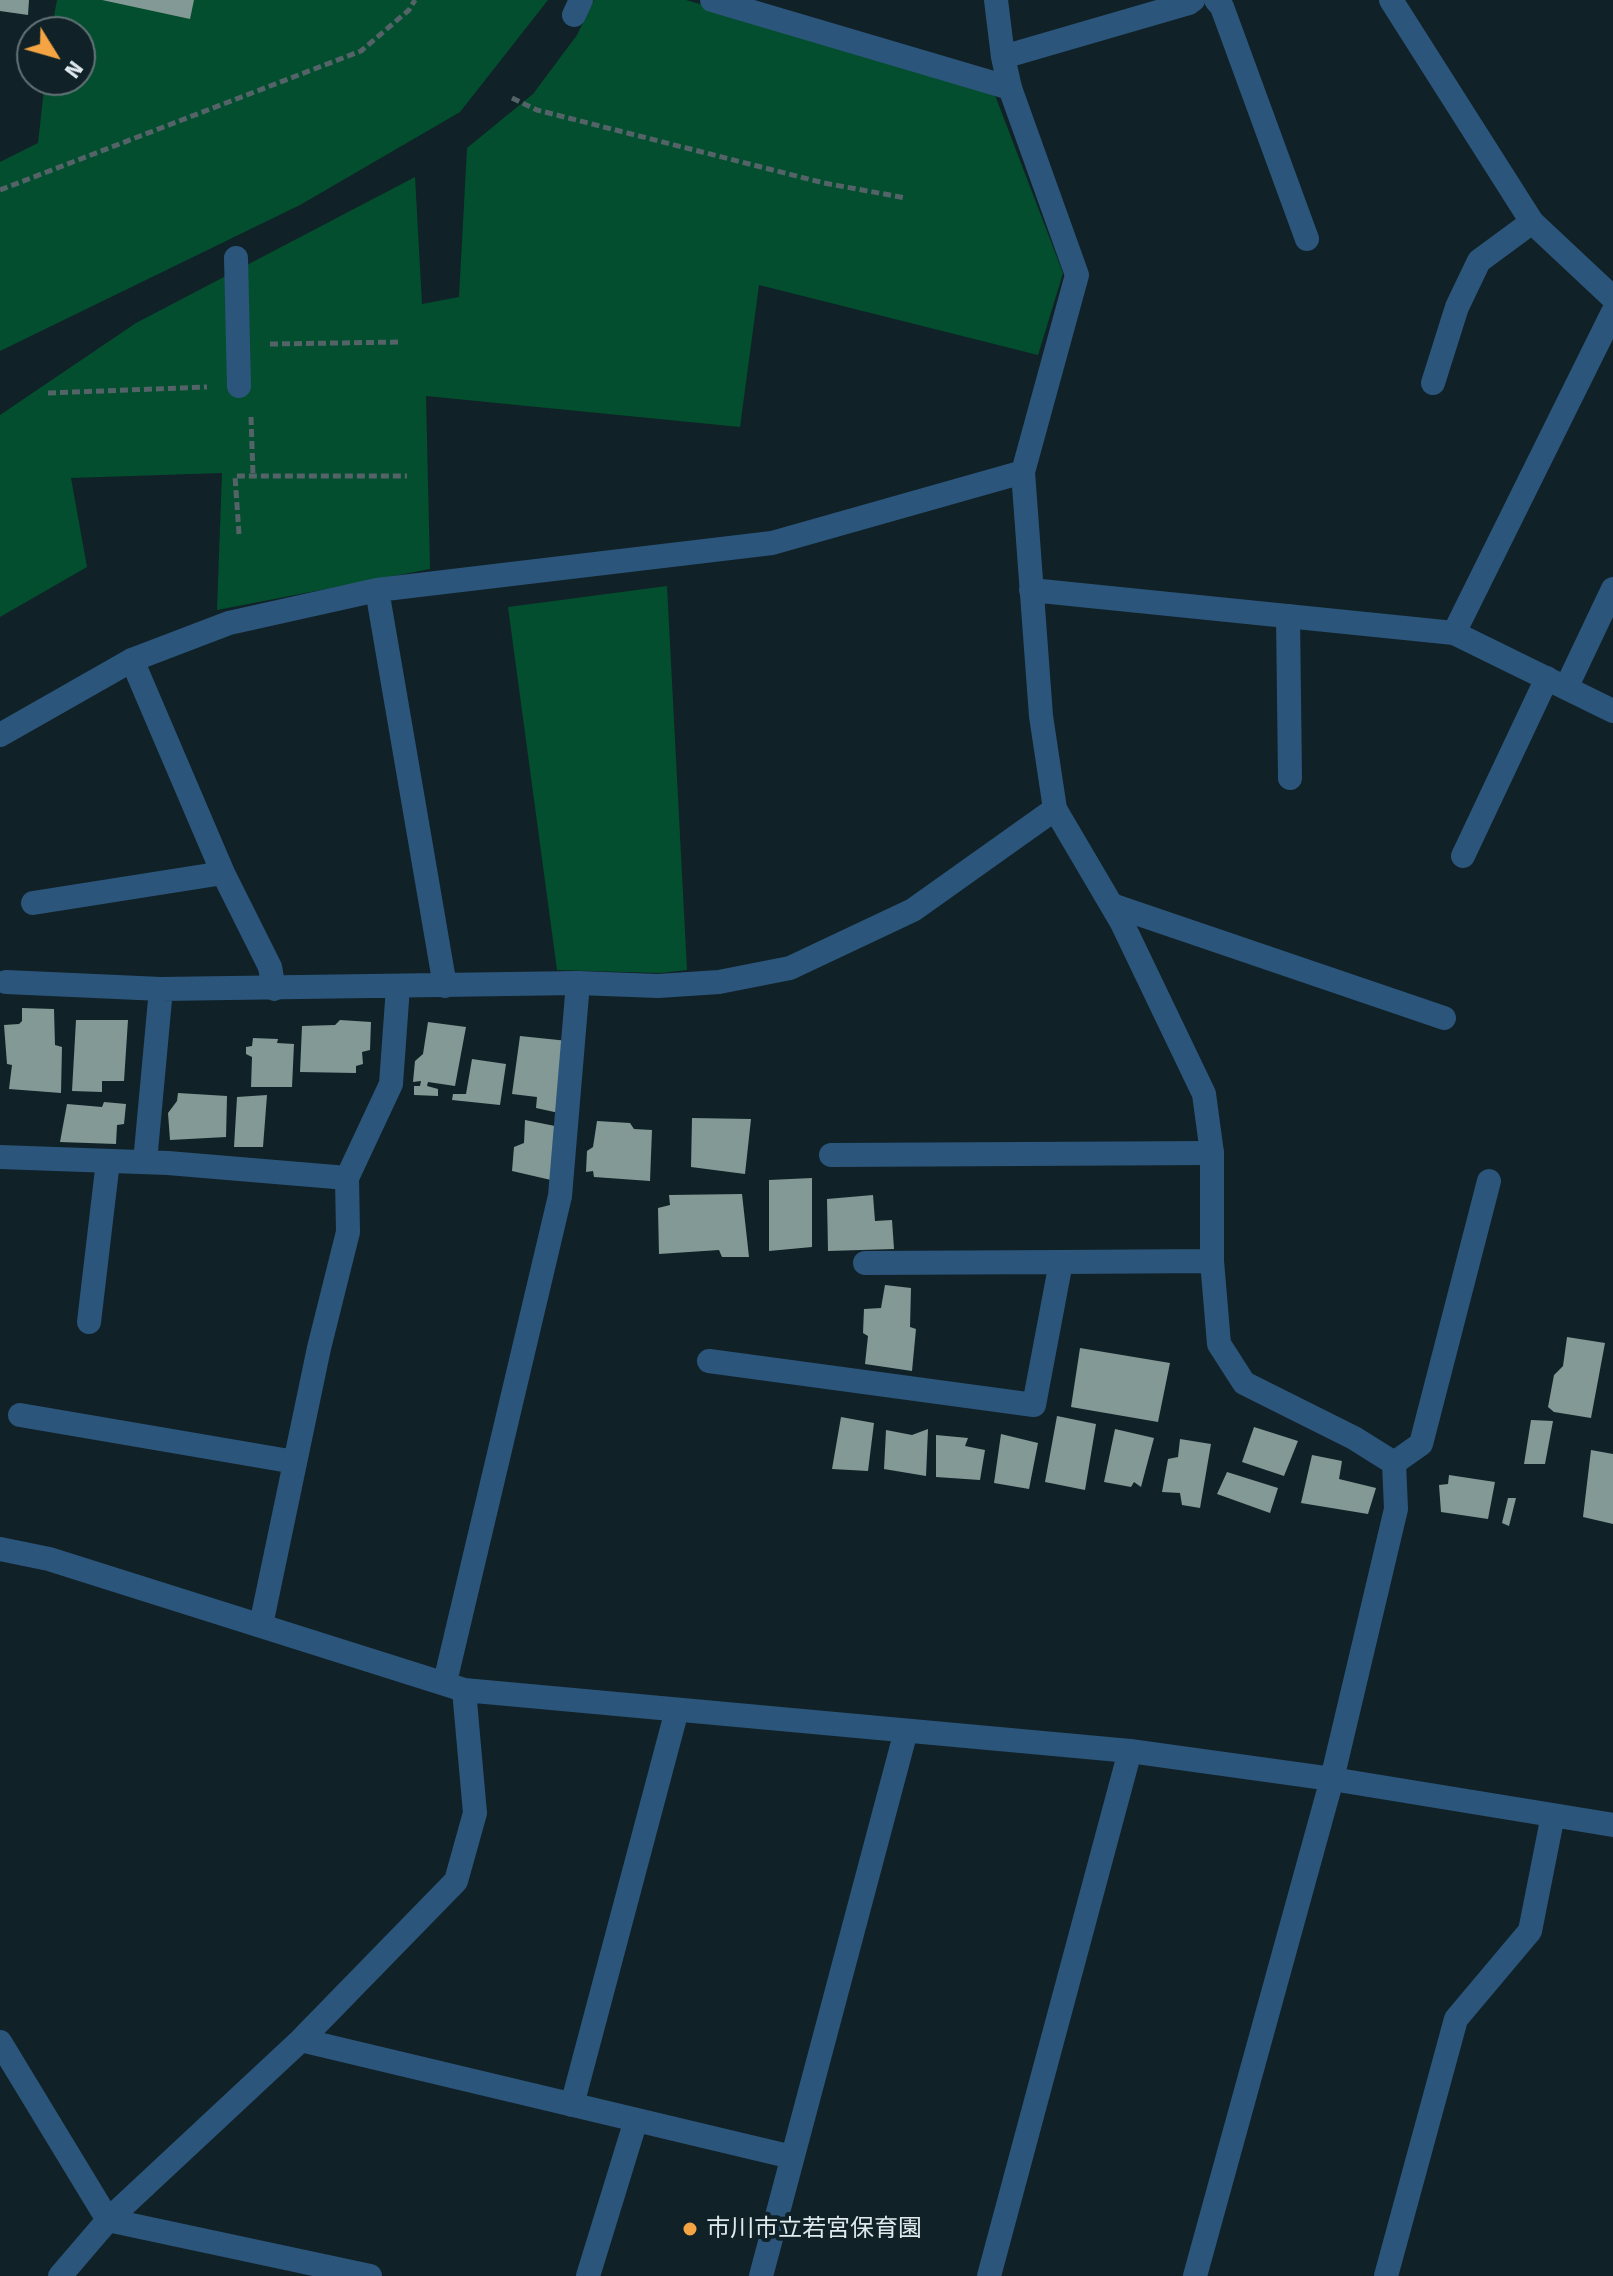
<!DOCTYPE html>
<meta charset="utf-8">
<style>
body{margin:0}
#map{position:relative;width:1613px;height:2276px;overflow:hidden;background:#102227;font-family:"Fira Sans",sans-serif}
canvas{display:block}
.north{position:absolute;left:16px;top:16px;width:80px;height:80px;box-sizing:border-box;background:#102227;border:2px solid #637277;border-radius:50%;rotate:127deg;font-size:22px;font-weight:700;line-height:32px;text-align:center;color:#dfeaee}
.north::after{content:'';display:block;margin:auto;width:28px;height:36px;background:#f4a443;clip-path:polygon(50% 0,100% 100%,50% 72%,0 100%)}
</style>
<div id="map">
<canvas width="1613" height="2276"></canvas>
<div class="north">N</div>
</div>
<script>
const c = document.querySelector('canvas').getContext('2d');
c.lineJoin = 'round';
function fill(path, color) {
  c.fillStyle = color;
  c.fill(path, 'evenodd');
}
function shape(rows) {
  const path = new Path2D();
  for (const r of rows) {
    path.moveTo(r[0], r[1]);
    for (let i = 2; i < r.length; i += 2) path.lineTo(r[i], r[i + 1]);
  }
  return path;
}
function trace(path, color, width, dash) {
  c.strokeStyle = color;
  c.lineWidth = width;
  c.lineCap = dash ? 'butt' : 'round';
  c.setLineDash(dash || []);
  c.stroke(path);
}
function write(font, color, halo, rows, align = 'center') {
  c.font = font + ' "Fira Sans","Noto Sans JP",sans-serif';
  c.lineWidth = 8;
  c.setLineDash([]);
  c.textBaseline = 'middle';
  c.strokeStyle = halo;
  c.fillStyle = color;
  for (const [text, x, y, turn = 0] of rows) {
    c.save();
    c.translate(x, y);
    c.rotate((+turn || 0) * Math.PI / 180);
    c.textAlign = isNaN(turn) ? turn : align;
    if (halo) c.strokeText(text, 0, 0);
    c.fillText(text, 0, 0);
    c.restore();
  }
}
fill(shape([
 [57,0,548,0,460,112,300,205,0,351,0,162,38,143,45,80,80,80,80,32,51,32],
 [594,0,686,0,993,90,1063,273,1038,355,759,285,740,427,426,396,430,569,217,610,222,473,71,478,87,567,0,617,0,415,136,323,415,177,422,304,459,297,467,148,533,94,577,35],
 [667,586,687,970,661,973,557,970,508,607]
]), '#034e2e');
fill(shape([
 [0,0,29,0,28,15,0,11],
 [102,0,194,0,190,19],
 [22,1008,54,1009,55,1045,62,1047,61,1093,9,1089,12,1065,7,1064,4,1025,19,1024,22,1021],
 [76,1020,128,1020,124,1081,102,1081,102,1092,72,1091],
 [340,1020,371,1022,370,1050,362,1052,363,1064,356,1066,356,1073,300,1072,302,1026,335,1025],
 [428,1022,466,1027,455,1086,428,1082,427,1086,438,1089,438,1096,414,1095,414,1086,420,1086,421,1081,413,1082,415,1061,423,1054],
 [520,1036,568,1041,559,1113,536,1108,537,1097,512,1094],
 [253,1038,278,1039,277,1043,294,1044,292,1087,251,1087,252,1057,246,1054,246,1047,252,1046],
 [472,1059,506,1064,500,1105,452,1100,453,1094,466,1094],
 [178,1093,227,1096,226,1137,170,1140,168,1113,177,1101],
 [267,1095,263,1147,234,1147,237,1097],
 [104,1102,126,1104,124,1124,117,1125,116,1144,60,1142,67,1104,102,1107],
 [692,1118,751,1119,745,1174,691,1167],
 [525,1120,560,1127,551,1180,512,1171,514,1147,524,1143],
 [597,1121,630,1123,634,1129,652,1130,650,1181,594,1177,593,1171,586,1172,587,1151,593,1147],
 [812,1178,812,1247,769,1251,769,1180],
 [742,1194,749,1257,722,1257,719,1250,659,1254,658,1208,670,1205,669,1195],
 [873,1195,875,1221,892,1220,894,1249,828,1251,827,1199],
 [885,1285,911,1288,910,1327,916,1329,912,1371,865,1364,868,1336,863,1333,864,1309,881,1308],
 [1567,1337,1605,1343,1591,1418,1554,1412,1548,1407,1554,1375,1563,1366],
 [1080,1348,1170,1363,1158,1422,1071,1407],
 [1057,1416,1096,1424,1085,1490,1045,1482],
 [841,1417,874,1423,868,1471,832,1469],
 [1531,1420,1553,1421,1545,1464,1524,1464],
 [1254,1427,1298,1441,1284,1476,1242,1462],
 [928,1429,926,1476,884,1469,886,1430,912,1435],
 [1115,1429,1154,1438,1141,1487,1134,1482,1131,1487,1104,1482],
 [1001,1434,1038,1443,1029,1489,994,1483],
 [936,1435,968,1438,965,1446,985,1450,980,1480,936,1477],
 [1180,1439,1211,1444,1200,1508,1182,1505,1180,1493,1162,1492,1168,1459,1178,1457],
 [1591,1450,1613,1454,1613,1524,1583,1517],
 [1312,1455,1342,1461,1339,1479,1376,1488,1368,1514,1301,1503],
 [1227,1472,1278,1488,1270,1513,1217,1494],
 [1449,1475,1495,1482,1488,1519,1441,1512,1439,1485,1448,1484],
 [1508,1498,1516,1498,1509,1526,1502,1523]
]), '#839996');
trace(shape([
 [512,98,537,110,824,183,906,198],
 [0,190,361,51,409,10,415,0],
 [270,344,401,342],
 [48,393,207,387],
 [251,417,253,476],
 [239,534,235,476,407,476]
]), '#546368', 5, [8, 4]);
trace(shape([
 [712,0,1010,88],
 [1216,0,1222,7,1307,239],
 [236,258,239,386],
 [1433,383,1457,307,1479,261,1532,222],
 [1288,616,1290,778],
 [1454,633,1613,711],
 [132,660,223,873,270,967,274,989],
 [1566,688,1613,589],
 [1463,856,1547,678],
 [33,903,223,873],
 [1112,905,1444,1018],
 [6,982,161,989],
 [831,1155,1212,1153],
 [89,1322,108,1161],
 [709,1361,1034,1405,1061,1262,865,1263],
 [20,1415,295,1462],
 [1394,1463,1421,1444,1489,1181],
 [261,1625,319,1348,348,1232,347,1178],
 [445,1682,560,1196,578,983],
 [0,2042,108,2220],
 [572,2105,677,1710]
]), '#2c557b', 24);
trace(shape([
 [996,0,1003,57,1010,88,1077,275,1023,472,1041,716,1055,809,1122,923,1204,1094,1212,1153,1212,1261,1219,1344,1244,1383,1354,1438,1394,1463,1396,1509,1332,1779,1195,2276],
 [1391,0,1532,222,1613,298],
 [574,15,581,0],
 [1003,57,1189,3,1193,0],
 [377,590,445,986],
 [1031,590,1454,633,1613,312],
 [0,735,132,660,229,623,377,590,772,543,1023,472],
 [0,1157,168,1163,347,1178,391,1084,398,987],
 [145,1162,161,989,578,983,658,986,719,982,790,968,913,910,1055,809],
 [1061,1262,1212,1261],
 [0,1549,49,1559,464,1690,1130,1751,1332,1779,1613,1825],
 [301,2040,792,2157],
 [108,2220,370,2276],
 [60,2276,108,2220,301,2040,456,1881,475,1813,464,1690],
 [588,2276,636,2120],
 [761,2276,906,1731],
 [989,2276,1130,1751],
 [1386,2276,1456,2019,1530,1931,1553,1815]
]), '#2c557b', 24);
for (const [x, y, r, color] of [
 [690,2229,8,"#f4a443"]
]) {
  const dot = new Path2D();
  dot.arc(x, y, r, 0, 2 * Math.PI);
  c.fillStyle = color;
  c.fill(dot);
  trace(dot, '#102227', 3);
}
write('24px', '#dfeaee', '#102227', [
 ["市川市立若宮保育園",706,2229]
], 'left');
</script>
